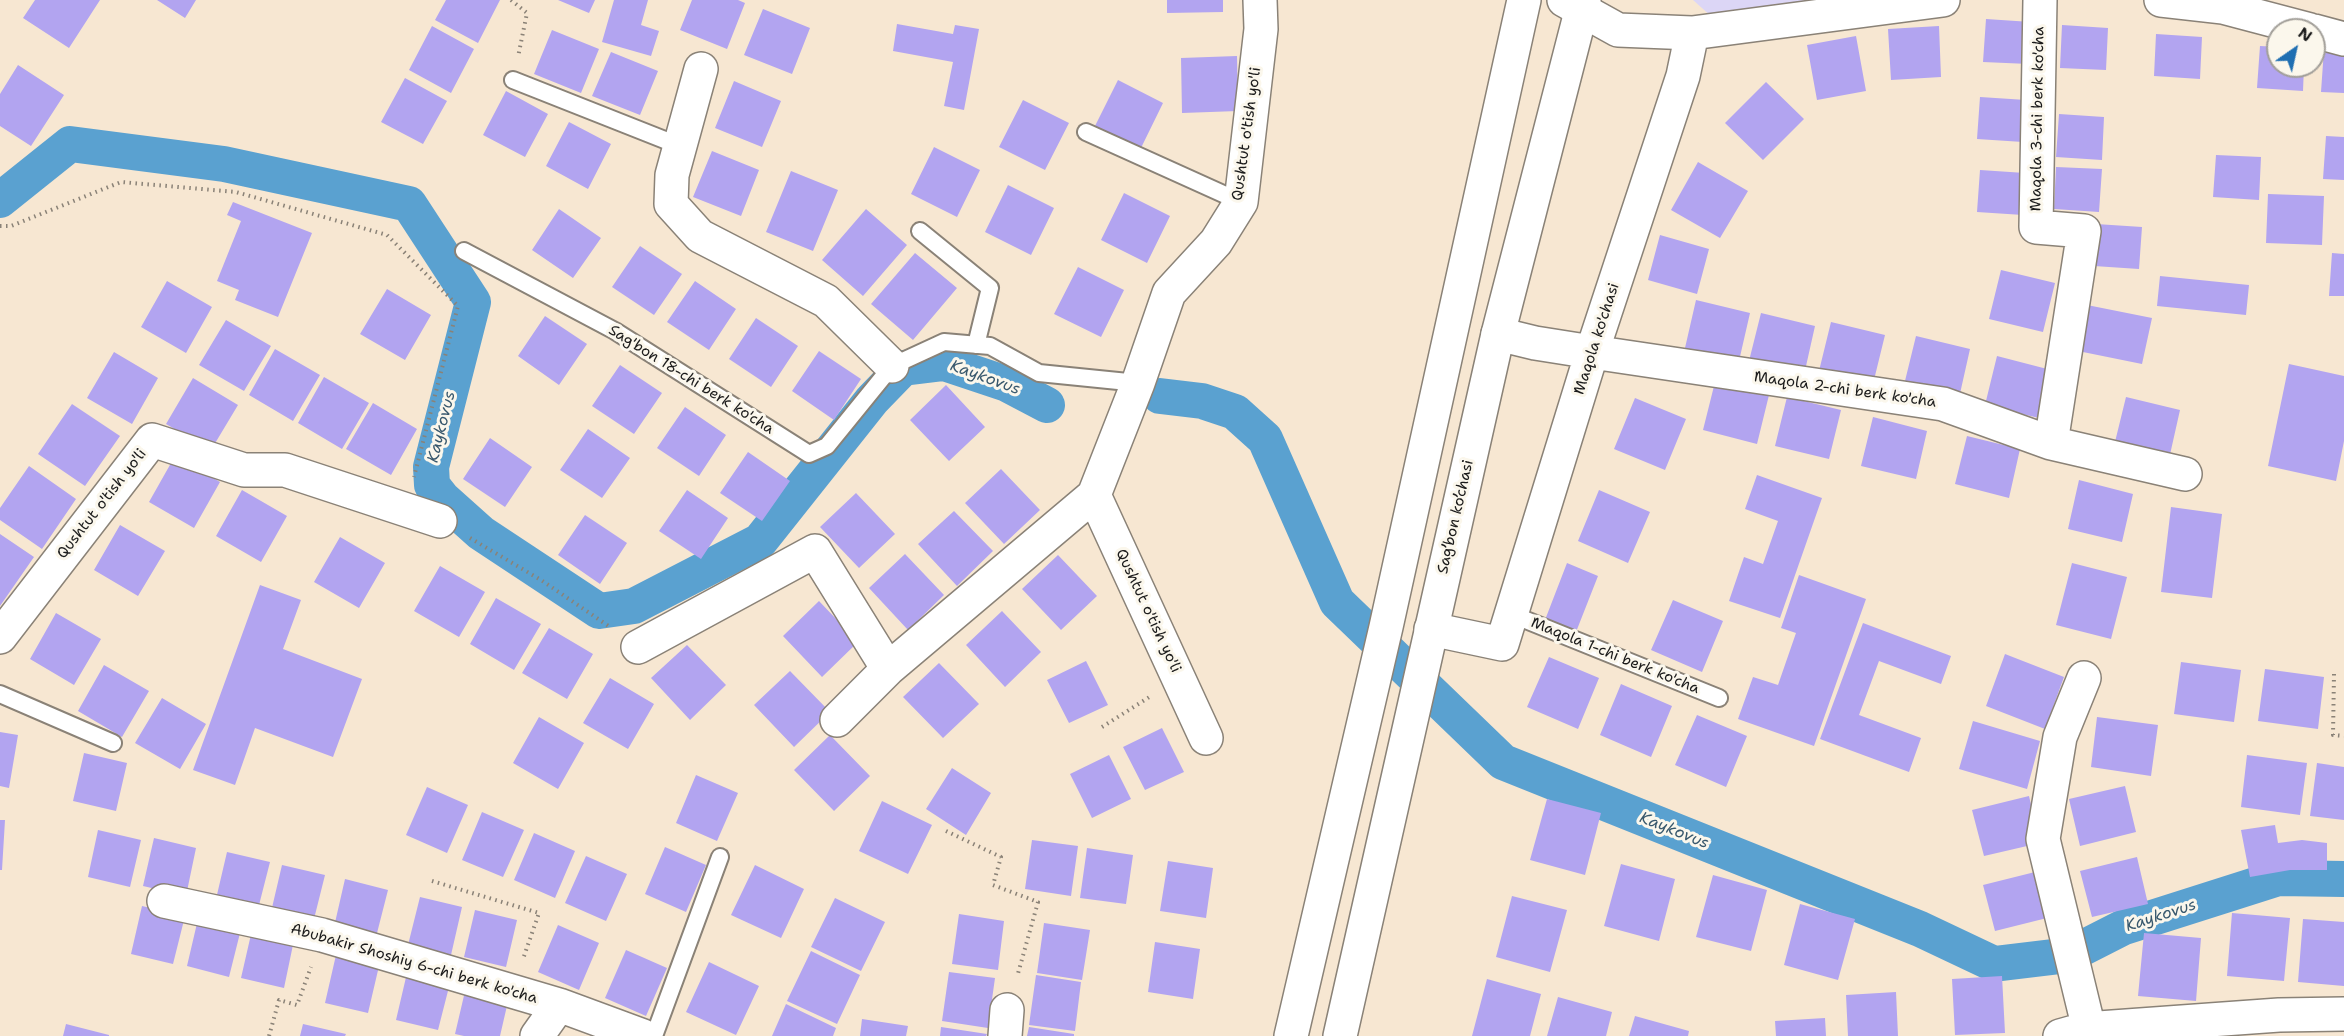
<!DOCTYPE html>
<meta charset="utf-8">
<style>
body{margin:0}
#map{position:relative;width:2344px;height:1036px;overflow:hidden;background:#f7e7d2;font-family:"Shantell Sans",sans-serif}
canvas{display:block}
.north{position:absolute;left:2266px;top:18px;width:60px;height:60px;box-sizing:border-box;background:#fbf7ec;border:2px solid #a29f99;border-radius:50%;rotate:34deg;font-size:16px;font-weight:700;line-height:24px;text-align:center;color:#1c1c1c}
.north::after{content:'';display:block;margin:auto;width:21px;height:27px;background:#1f6fb2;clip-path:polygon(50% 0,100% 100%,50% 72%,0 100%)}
</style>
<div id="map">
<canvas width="2344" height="1036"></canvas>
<div class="north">N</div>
</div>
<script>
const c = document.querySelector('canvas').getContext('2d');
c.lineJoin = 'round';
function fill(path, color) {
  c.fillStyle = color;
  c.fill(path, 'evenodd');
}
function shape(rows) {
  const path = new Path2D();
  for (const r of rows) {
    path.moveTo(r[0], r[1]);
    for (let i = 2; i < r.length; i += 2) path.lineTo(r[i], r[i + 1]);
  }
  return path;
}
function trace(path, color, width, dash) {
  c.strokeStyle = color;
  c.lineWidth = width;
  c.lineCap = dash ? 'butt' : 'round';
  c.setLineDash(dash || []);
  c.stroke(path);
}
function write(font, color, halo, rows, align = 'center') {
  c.font = font + ' "Shantell Sans",sans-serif';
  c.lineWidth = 6;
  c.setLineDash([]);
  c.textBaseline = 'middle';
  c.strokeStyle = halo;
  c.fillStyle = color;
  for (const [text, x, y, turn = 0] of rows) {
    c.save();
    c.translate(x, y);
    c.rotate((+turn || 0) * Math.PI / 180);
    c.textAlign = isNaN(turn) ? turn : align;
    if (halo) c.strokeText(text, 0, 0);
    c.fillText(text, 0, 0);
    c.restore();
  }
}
fill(shape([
 [1693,0,1881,0,1712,17]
]), '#dcd6f6');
trace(shape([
 [0,200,70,144,224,164,409,204,473,302,431,467,432,485,443,499,481,533,599,611,634,606,760,541,872,400,903,368,944,363,1007,384,1047,405],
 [1160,396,1202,401,1235,412,1265,439,1337,602,1503,762,1920,929,1994,964,2069,955,2124,927,2278,878,2344,879]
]), '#5aa1d0', 36);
fill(shape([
 [35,0,100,0,69,48,23,18],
 [157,0,196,0,185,18],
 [446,0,500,0,478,43,435,20],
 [558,0,595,0,589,13],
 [614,0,648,0,641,25,659,31,651,56,602,42],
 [692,0,738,0,745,3,727,49,680,30],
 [1167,0,1223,0,1223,12,1167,13],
 [763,9,810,28,792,74,744,55],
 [1986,19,2031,22,2029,64,1983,62],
 [897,24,953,34,955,25,979,29,964,110,944,106,953,62,893,51],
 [2062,25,2108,28,2106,70,2060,68],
 [432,26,474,49,451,93,409,70],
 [1939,26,1941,77,1891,80,1888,29],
 [552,30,599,49,581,93,534,74],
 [2156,34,2202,37,2200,79,2154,76],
 [1856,36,1866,91,1817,100,1807,45],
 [2260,46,2278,47,2278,66,2304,66,2303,91,2257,88],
 [2324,49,2344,51,2344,93,2321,92],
 [611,52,658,71,640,115,592,96],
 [1237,56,1238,111,1182,113,1181,58],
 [18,65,64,95,31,146,0,126,0,94],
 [405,78,447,101,423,144,381,122],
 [1118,80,1163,103,1140,150,1094,128],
 [734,81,781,101,762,147,715,128],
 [1766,82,1804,119,1763,160,1725,123],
 [506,91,548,114,525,157,483,135],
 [1980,97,2026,100,2023,142,1977,139],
 [1023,100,1069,123,1045,170,999,147],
 [2059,114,2104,117,2102,160,2056,157],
 [569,122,611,144,588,189,546,166],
 [2326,136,2344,137,2344,180,2323,179],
 [934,147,980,170,957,217,911,194],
 [712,151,759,170,741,216,693,197],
 [2216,155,2261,157,2259,200,2213,197],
 [1698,162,1748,191,1720,238,1671,210],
 [2056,167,2102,169,2099,212,2054,209],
 [1980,170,2025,173,2023,215,1977,212],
 [791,171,838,190,813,251,766,232],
 [1008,185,1054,208,1031,255,985,232],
 [1124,193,1170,216,1147,263,1101,240],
 [2268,194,2324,196,2322,245,2266,243],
 [233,202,312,233,278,317,235,300,239,290,217,281,241,221,227,215],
 [559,209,601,238,573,278,532,250],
 [866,209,907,245,863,296,822,260],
 [2096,224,2142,227,2139,269,2094,266],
 [1660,235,1709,249,1697,294,1648,280],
 [640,246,682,274,654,315,612,287],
 [915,253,957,288,913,340,871,304],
 [2332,253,2344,254,2344,296,2329,296],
 [1078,267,1124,290,1101,337,1054,314],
 [2001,270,2055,283,2043,332,1989,319],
 [2160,276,2249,285,2246,315,2157,306],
 [167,281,212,307,186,353,141,327],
 [695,281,736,309,709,350,667,322],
 [387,289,431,315,405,360,360,334],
 [1696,300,1750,313,1739,361,1685,348],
 [2087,305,2152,318,2142,364,2078,351],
 [1761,313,1815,326,1804,375,1749,361],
 [545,316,587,344,559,385,518,356],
 [756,318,798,346,771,387,729,359],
 [226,320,271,346,244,391,199,365],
 [1831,322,1885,335,1873,384,1819,371],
 [1916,336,1970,349,1959,398,1904,385],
 [275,349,320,375,293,421,249,395],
 [819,351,861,379,834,420,792,391],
 [114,352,158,378,132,424,87,398],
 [1997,356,2051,370,2039,418,1985,405],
 [2289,364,2344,376,2344,441,2336,481,2268,466],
 [620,365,662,393,634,434,592,406],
 [324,377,369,403,342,449,298,423],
 [193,378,238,405,211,450,166,424],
 [1715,382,1769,395,1757,444,1703,430],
 [946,385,985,427,949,461,910,420],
 [1787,397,1841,410,1829,459,1775,446],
 [2126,397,2180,410,2169,459,2114,446],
 [1635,398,1686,419,1665,470,1614,449],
 [373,403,417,429,391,475,346,449],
 [72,404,120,436,85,486,38,454],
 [685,407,726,435,699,476,657,448],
 [1873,417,1927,431,1916,479,1861,466],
 [588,429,630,458,602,498,560,470],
 [1967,436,2020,449,2009,498,1955,484],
 [490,438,532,467,505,507,463,479],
 [748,452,790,481,762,521,720,493],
 [175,456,220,482,194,528,149,502],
 [29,466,76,499,42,549,0,520,0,508],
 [1001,469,1040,510,1004,544,965,503],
 [1757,475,1822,498,1780,618,1729,601,1744,557,1763,564,1778,521,1745,509],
 [2079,480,2133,494,2122,542,2068,529],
 [242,490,287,516,261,562,216,536],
 [687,490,728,518,701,559,659,531],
 [1599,490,1650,512,1628,563,1578,541],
 [856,493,895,534,859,568,820,527],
 [2171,507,2222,514,2212,598,2161,592],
 [954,511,993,551,957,586,918,544],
 [585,515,627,543,600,584,558,555],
 [120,525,165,551,138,596,94,570],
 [0,534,34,557,0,606],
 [340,537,385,563,359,608,314,582],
 [905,554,944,595,908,630,869,588],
 [1058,555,1097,596,1061,630,1022,589],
 [1567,563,1598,576,1576,632,1545,620],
 [2072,563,2127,577,2111,639,2056,625],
 [440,566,485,592,459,637,414,611],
 [1799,575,1866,599,1814,746,1738,719,1753,677,1778,685,1796,633,1781,628],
 [260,585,301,600,283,649,362,679,333,757,255,728,235,785,193,770],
 [496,598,541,624,514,670,470,644],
 [1673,600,1723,621,1702,672,1651,650],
 [819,601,858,642,822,677,783,636],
 [1002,611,1041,652,1005,687,966,645],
 [56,613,101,639,74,685,30,659],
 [1863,623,1951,656,1941,684,1879,661,1859,715,1921,738,1909,772,1820,739],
 [549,628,593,654,567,699,522,673],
 [687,645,726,685,690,720,651,678],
 [2005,654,2064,677,2045,729,1986,706],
 [1549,657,1599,678,1578,729,1527,707],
 [1086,661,1108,705,1069,723,1047,680],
 [2181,662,2241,670,2234,722,2174,714],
 [939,663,979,704,943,738,903,697],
 [104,665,149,691,122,737,78,711],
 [2265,669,2324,677,2318,729,2258,721],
 [790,671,830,712,794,747,754,705],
 [610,678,654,704,628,749,583,723],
 [1621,684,1672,706,1651,757,1600,735],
 [162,698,206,724,180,769,135,743],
 [1697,715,1747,736,1726,787,1675,765],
 [539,717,584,743,558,789,513,763],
 [2097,717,2158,725,2151,776,2091,767],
 [1973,721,2040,741,2027,789,1959,769],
 [1162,728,1184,772,1145,790,1123,747],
 [0,732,18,735,9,788,0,786],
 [830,735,870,776,834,811,794,770],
 [84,753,127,763,116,811,73,801],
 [1109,755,1131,799,1092,818,1070,774],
 [2247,755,2307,763,2300,815,2241,807],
 [2317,763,2344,767,2344,820,2310,816],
 [952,768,991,793,966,835,926,809],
 [696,775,738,793,717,841,676,823],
 [2125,786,2136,832,2080,846,2069,799],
 [427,787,468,805,447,853,406,835],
 [2029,796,2040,843,1984,856,1972,810],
 [1547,799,1601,813,1585,875,1530,860],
 [882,801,932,825,908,874,859,851],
 [482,812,524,830,503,877,462,860],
 [0,820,5,820,2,870,0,870],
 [2275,825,2278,843,2302,840,2327,843,2327,870,2290,870,2250,877,2241,830],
 [98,830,141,840,130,887,88,877],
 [534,833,575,851,555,898,514,880],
 [154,838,196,848,186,896,143,886],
 [1032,840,1078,846,1071,896,1025,889],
 [665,847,706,865,686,912,645,894],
 [1087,848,1133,855,1126,904,1080,898],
 [227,852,270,862,258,909,216,899],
 [586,856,627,874,606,921,565,903],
 [2137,857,2148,904,2092,917,2080,871],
 [1168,861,1213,868,1206,918,1160,911],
 [1621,864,1675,879,1659,941,1604,926],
 [282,865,325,875,313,923,271,912],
 [755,865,804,889,781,938,731,915],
 [2039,871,2051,917,1995,931,1983,885],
 [1713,875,1767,890,1751,951,1696,937],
 [345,879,388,890,376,937,334,927],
 [1512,896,1567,910,1550,972,1496,957],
 [420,897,462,907,451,955,408,945],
 [835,898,885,922,861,971,811,947],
 [1800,904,1855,919,1838,980,1784,965],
 [142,906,185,916,173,964,131,954],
 [475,910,517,920,506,967,464,957],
 [2232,913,2290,918,2284,981,2227,976],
 [959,914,1004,921,998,970,952,964],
 [198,919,241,929,229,977,187,966],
 [2303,919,2344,922,2344,986,2298,982],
 [1044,923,1090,930,1082,980,1037,973],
 [558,925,599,943,579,990,538,972],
 [252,930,294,940,284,988,241,978],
 [2144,933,2201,938,2196,1001,2138,996],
 [1155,942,1200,949,1193,999,1148,992],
 [626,950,667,968,646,1016,605,998],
 [811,951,860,975,837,1024,787,1001],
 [336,955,379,966,368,1013,325,1003],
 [709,962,759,986,736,1035,686,1012],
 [949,972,995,978,988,1028,942,1021],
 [407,973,450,983,438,1030,396,1020],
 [1036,975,1081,982,1075,1031,1029,1025],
 [2002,976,2005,1033,1955,1035,1952,979],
 [1487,979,1541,994,1530,1036,1472,1036],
 [466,987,509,997,500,1036,464,1036,455,1034],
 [1896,992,1898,1036,1848,1036,1846,995],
 [1558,997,1612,1012,1606,1036,1547,1036],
 [786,1004,836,1028,833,1036,772,1036],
 [1635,1016,1689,1031,1688,1036,1629,1036],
 [1825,1018,1826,1036,1776,1036,1775,1021],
 [862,1019,908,1026,906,1036,860,1036],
 [66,1024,109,1035,109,1036,63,1036],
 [303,1024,346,1034,345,1036,300,1036],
 [941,1027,987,1034,986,1036,940,1036],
 [1029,1027,1074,1034,1074,1036,1027,1036]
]), '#b2a4f0');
const service = shape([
 [513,80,680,146],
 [1086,132,1241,202],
 [920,231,990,288,976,345],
 [464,251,615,331,809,454,827,446,892,366,944,342,990,346,1039,373,1138,383],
 [1511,614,1719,698],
 [0,694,113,743],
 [654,1036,720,857]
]);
const minor = shape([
 [1564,0,1618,30,1692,33,1943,0],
 [2040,0,2036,227,2084,231,2051,443],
 [2161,0,2223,7,2310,30],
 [2314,31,2344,39],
 [701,69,672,175,671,204,700,236,826,301,892,366],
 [1498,334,1535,343,1592,352,1943,404,2051,443,2185,474],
 [1431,629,1502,644,1592,352,1683,76,1692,33],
 [0,637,152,440,244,470,285,470,440,521],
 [638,647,815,551,888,669],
 [2084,678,2060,737,2043,839,2089,1029],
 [837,720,888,669,1094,495],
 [1206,738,1094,495,1138,383,1169,293,1216,242,1241,202,1261,29,1260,0],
 [164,901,322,935,559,1005,643,1036],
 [537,1036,559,1005],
 [1005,1036,1007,1010],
 [2060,1036,2085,1029,2279,1015,2344,1014]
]);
const primary = shape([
 [1291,1036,1386,627,1524,0],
 [1340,1036,1498,334,1584,0]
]);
trace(service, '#8a8277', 20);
trace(minor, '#8a8277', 36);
trace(primary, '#8a8277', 36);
trace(shape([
 [511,0,527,13,518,57],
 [0,226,11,226,121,182,236,192,387,235,458,306,414,477],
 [470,538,541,580,610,627],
 [2334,674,2333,735,2344,736],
 [1102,727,1151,696],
 [946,831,1001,857,993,885,1038,902,1017,977],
 [432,881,539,913,523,959],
 [269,1036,279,1000,297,1005,311,967]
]), '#8a8277', 4, [1.5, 4.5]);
trace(service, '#fff', 16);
trace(minor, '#fff', 33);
trace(primary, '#fff', 33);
write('15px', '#1c1c1c', '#fbf7ec', [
 ["Maqola 3-chi berk ko'cha",2038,119,-89],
 ["Qushtut o'tish yo'li",1247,134,-82],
 ["Maqola ko'chasi",1597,339,-72],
 ["Sag'bon 18-chi berk ko'cha",691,380,32],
 ["Maqola 2-chi berk ko'cha",1845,390,8],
 ["Qushtut o'tish yo'li",102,504,-52],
 ["Sag’bon ko’chasi",1456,517,-77],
 ["Qushtut o'tish yo'li",1148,611,65],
 ["Maqola 1-chi berk ko'cha",1615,656,22],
 ["Abubakir Shoshiy 6-chi berk ko'cha",414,964,16]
]);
write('italic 16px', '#38586d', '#fbf7ec', [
 ["Kaykovus",985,378,20],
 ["Kaykovus",442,427,-76],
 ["Kaykovus",1674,831,22],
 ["Kaykovus",2161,916,-18]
]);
</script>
